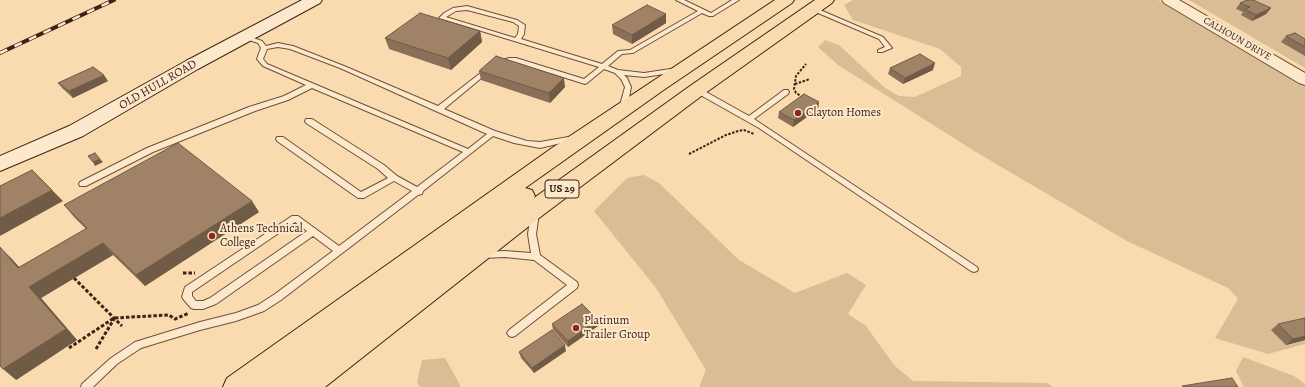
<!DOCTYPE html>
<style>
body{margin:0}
canvas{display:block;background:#fadbaf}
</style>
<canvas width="1305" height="387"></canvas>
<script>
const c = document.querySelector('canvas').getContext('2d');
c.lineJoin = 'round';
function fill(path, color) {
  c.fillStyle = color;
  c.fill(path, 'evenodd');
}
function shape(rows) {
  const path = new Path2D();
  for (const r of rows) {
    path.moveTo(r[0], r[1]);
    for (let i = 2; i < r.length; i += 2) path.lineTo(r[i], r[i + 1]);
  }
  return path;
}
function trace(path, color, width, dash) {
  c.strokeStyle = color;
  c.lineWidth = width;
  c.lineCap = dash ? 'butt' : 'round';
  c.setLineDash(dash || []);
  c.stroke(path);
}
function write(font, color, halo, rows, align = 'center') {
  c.font = font + ' Alegreya,serif';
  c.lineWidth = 4;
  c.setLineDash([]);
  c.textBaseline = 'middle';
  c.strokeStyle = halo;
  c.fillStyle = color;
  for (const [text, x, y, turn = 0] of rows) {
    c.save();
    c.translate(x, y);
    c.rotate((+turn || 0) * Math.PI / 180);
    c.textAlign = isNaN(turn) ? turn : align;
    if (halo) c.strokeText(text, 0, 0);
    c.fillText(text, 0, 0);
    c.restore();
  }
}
fill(shape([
 [853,0,1158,0,1229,37,1305,85,1305,344,1268,354,1215,338,1238,299,1228,288,1127,241,976,152,838,65,818,47,825,40,839,45,885,88,899,96,915,97,961,76,961,67,940,49,853,20,844,5],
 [1189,0,1305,0,1305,68],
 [644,175,659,183,739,260,795,293,847,273,866,285,848,314,866,326,894,365,913,381,1047,383,1053,387,699,387,706,370,656,288,594,211,627,178],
 [1243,357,1294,376,1305,384,1305,387,1244,387,1236,371],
 [445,358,461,387,420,387,417,382,422,360]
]), '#dabc95');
const service = shape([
 [676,0,684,0,711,13,732,0,739,0,713,16,709,16,702,13,633,53,622,54,608,66,618,70,644,73,677,68,680,70,677,72,644,77,624,75,627,78,631,87,627,109,623,111,619,109,625,87,621,79,615,73,604,69,587,83,585,84,515,62,496,64,496,62,509,58,516,58,584,79,599,67,439,18,444,13,453,8,467,6,517,20,525,25,524,34,521,39,602,64,618,51,630,50,698,11,676,0],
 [467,10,513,22,519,26,518,34,515,38,446,17,456,11,467,10],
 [813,7,883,37,892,48,882,52,878,52,878,50,885,47,879,39,811,10,810,9,813,7],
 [245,35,262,41,266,46,278,43,293,46,344,66,438,106,487,68,491,68,491,70,444,109,495,131,527,141,540,142,574,136,578,138,574,140,540,148,514,143,493,136,423,191,422,194,418,195,281,300,264,311,236,321,200,330,141,348,117,364,93,387,81,387,82,384,111,358,135,342,200,322,236,313,258,305,275,294,333,251,313,236,216,304,203,309,194,309,191,308,184,300,182,297,185,287,292,216,298,216,339,246,412,191,394,181,364,198,358,198,277,141,276,139,277,137,283,137,361,192,388,178,378,169,306,123,305,121,306,119,312,119,384,165,397,176,417,187,463,152,312,88,288,100,255,111,153,152,86,186,80,186,79,184,80,182,147,148,249,107,284,96,306,85,263,66,257,59,261,48,258,43,243,38,243,36,245,35],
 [278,47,290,49,340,68,487,134,468,149,267,64,263,59,267,49,278,47],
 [295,222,307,231,210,298,203,301,196,301,192,296,192,292,295,222],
 [695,88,699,88,749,116,784,90,788,90,789,92,788,94,754,119,977,267,978,269,977,271,974,272,971,271,759,128,695,92,694,90,695,88],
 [535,210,538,211,539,213,536,234,540,255,577,282,578,285,577,288,515,336,512,337,509,336,507,333,509,330,567,285,534,260,505,257,483,258,480,257,479,255,480,253,483,252,505,251,531,253,528,234,531,213,532,211,535,210]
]);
const tertiary = shape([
 [1162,0,1179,0,1305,73,1305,85,1299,83,1164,3,1162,0]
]);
const secondary = shape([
 [302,0,322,0,320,3,198,69,83,136,0,171,0,156,69,126,186,61,302,0]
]);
const trunk = shape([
 [775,0,794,0,792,3,665,89,525,188,532,190,535,196,534,198,690,86,815,0,834,0,832,3,704,94,543,215,325,387,223,387,227,378,552,148,775,0]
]);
trace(service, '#6d503d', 2);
trace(tertiary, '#6d503d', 2);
trace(secondary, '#3e2217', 2);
trace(trunk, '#3e2217', 2);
trace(shape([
 [795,84,810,79],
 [803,97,796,93,794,89,796,76,806,64],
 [689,154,726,135,738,131,744,130,754,134]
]), '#3e2217', 2, [2.5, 1.5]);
trace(shape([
 [183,273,195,273],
 [74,278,122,326],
 [69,348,114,318,169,315,175,319,189,313],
 [96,349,114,319]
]), '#3e2217', 3, [3.5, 2]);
fill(service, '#fce8cb');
fill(tertiary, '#fce8cb');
fill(secondary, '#fce8cb');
fill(trunk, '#fadbaf');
const rail = shape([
 [0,53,114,0]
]);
trace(rail, '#3e2217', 4);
trace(rail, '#fce8cb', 2.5, [8]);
fill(shape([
 [1240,3,1271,8,1266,14,1252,21,1241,15,1243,12,1236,9],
 [666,14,666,23,632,44,613,34,612,25],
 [480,31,482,42,451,70,389,49,385,38],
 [1286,36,1305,39,1305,56,1281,42],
 [890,68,933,70,903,84,888,74],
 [479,71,565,87,550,103,481,80],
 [108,81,73,98,63,89,58,83],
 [819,102,818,109,793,127,778,118,779,112],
 [64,205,259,212,145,286,113,255,41,298,77,340,16,380,10,257,19,267,86,229,74,217],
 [552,324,598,326,568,347,553,330],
 [1278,324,1305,340,1286,345,1271,330],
 [566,351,534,373,521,358,519,352]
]), '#8a7058');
fill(shape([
 [1271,8,1266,14,1252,21,1256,15],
 [666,14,666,23,632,44,632,35],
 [480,31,482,42,451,70,448,58],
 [935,63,933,70,903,84,905,78],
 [104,75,108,81,73,98,69,91],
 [564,78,565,87,550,103,549,93],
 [819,102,818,109,793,127,794,120],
 [100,159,103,162,95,166,93,162],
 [52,190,63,201,0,236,0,218],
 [252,201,259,212,145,286,136,275],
 [103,243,113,255,41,298,77,340,16,380,3,369,29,287],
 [0,247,10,257,30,279,18,268],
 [598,320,598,326,568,347,568,341],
 [1305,336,1305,340,1286,345,1293,339],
 [565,345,566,351,534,373,532,368]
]), '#705b47');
const building = shape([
 [1247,0,1253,0,1271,8,1256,15,1245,9,1250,7,1240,3,1247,0],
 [647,5,666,14,632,35,612,25,647,5],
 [420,13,480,31,448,58,385,38,420,13],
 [1295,33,1305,39,1305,47,1286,36,1295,33],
 [920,54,935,63,905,78,890,68,920,54],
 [496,56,564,78,549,93,479,71,496,56],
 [93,67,104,75,69,91,58,83,93,67],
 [804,94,819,102,794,120,779,112,804,94],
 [178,143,252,201,136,275,103,243,29,287,66,329,3,369,0,366,0,247,18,268,87,228,64,205,178,143],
 [95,153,100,159,93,162,88,156,95,153],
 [32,170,52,190,0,218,0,186,32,170],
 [582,304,598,320,568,341,552,324,582,304],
 [1305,318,1305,336,1293,339,1278,324,1305,318],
 [552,330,565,345,532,368,519,352,552,330],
 [1232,378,1238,387,1183,387,1182,386,1232,378]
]);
fill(building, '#a08266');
trace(building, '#705b47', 1);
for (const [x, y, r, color] of [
 [798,113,4,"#8f2418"],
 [212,236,4,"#8f2418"],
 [576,328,4,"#8f2418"]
]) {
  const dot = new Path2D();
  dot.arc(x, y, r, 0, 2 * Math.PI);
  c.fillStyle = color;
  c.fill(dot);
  trace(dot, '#fce8cb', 1.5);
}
write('10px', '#3e2217', '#fce8cb', [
 ["CALHOUN DRIVE",1237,39,30]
]);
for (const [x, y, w] of [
 [562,189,34]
]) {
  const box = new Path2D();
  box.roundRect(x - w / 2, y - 9, w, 18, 3);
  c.fillStyle = '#fce8cb';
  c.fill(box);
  trace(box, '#3e2217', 1);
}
write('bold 11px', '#3e2217', null, [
 ["US 29",562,189]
]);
write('12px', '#3e2217', '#fce8cb', [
 ["OLD HULL ROAD",158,85,-30]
]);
write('12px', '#3e2217', '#fce8cb', [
 ["Clayton Homes",806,113],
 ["Athens Technical",220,229],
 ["College",220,243],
 ["Platinum",584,321],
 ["Trailer Group",584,335]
], 'left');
</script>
